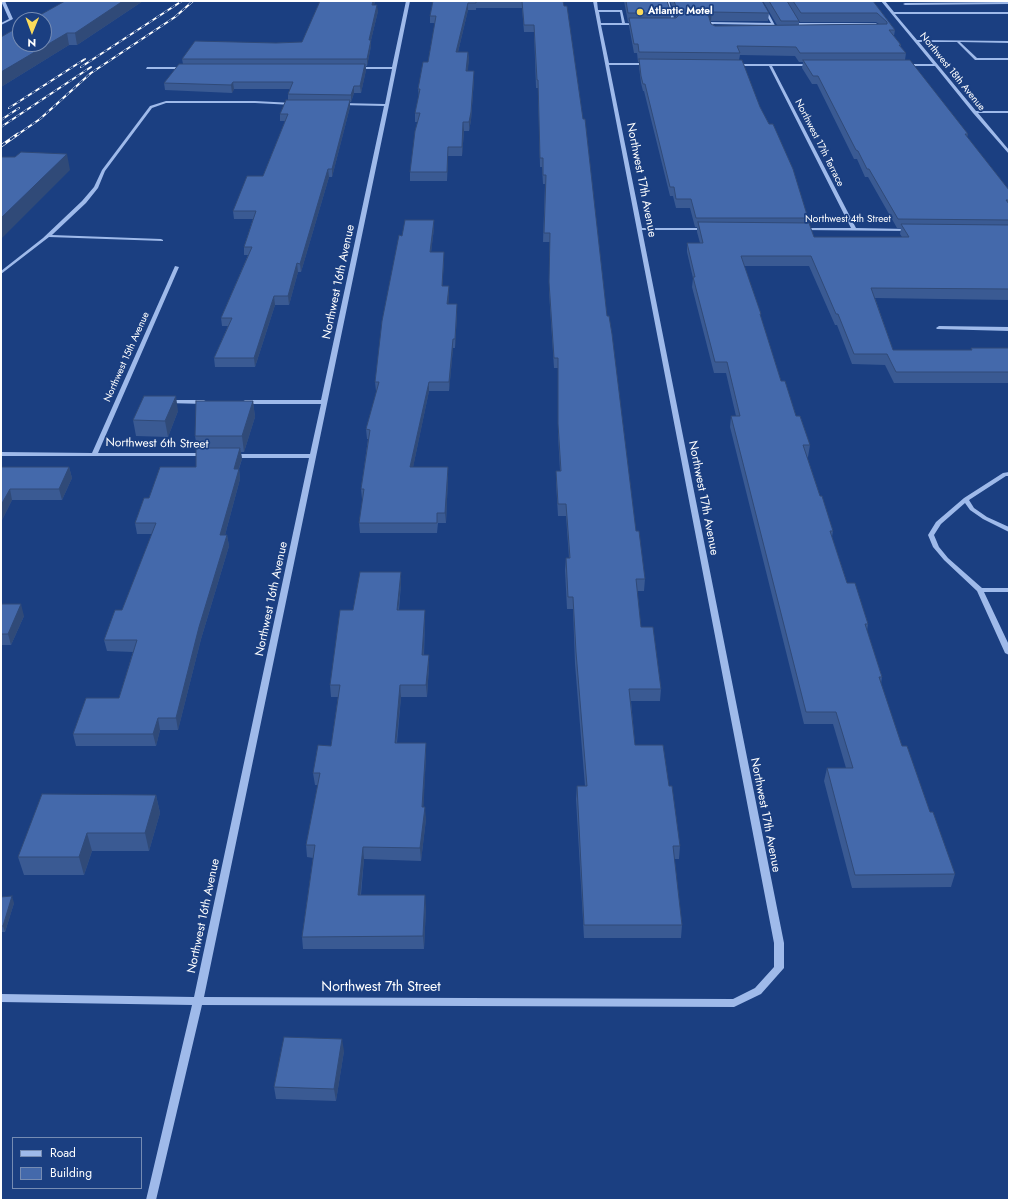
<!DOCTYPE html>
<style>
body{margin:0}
#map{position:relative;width:1010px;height:1201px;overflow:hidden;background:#1b3f81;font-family:Jost,sans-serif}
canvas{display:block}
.frame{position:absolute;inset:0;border:2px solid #fff;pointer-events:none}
.legend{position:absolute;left:12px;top:1137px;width:130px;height:52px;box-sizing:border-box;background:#1b3f81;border:1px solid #768cb3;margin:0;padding:5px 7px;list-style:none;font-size:12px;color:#fff}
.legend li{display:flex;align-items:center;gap:8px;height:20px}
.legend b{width:20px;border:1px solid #768cb3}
.north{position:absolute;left:12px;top:12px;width:40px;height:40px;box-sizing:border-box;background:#1b3f81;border:1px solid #768cb3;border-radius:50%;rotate:181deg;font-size:11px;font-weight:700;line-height:16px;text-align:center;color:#fff}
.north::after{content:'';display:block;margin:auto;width:14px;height:18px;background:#fbdb5b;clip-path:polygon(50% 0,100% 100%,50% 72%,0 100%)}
</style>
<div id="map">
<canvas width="1010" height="1201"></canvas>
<div class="frame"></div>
<ul class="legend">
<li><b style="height:5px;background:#9fbaea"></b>Road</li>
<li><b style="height:11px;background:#4469ab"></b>Building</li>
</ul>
<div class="north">N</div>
</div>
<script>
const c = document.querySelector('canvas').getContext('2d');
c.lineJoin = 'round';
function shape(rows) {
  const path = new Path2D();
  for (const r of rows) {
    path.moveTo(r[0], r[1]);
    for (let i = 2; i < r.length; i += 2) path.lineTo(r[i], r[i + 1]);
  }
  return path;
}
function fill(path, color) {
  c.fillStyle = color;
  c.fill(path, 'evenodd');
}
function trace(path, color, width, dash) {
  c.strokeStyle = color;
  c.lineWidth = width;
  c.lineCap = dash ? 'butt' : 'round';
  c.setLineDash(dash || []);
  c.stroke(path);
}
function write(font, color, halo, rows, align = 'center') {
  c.font = font + ' Jost,sans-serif';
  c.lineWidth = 3.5;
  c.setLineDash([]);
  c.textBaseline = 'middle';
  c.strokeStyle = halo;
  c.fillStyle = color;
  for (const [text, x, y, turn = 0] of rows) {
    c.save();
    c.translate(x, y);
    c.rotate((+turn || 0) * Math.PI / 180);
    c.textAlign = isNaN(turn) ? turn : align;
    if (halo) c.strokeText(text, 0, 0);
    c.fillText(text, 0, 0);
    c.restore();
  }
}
fill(shape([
 [1,1,5,1,13,19,1,25,1,23,9,19,1,1],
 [406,1,410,1,389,105,204,997,733,999,755,988,774,967,774,943,593,1,597,1,598,10,622,10,625,23,640,24,638,25,601,25,609,63,649,63,651,64,649,65,609,65,642,228,707,228,709,229,707,230,642,230,784,943,784,968,761,994,734,1007,202,1005,156,1200,146,1200,192,1005,1,1002,1,994,194,997,309,458,233,458,230,456,233,454,310,454,321,404,245,404,242,402,245,400,321,400,384,106,341,105,339,104,341,103,385,104,392,69,357,69,355,68,357,67,392,67,406,1],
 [599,12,620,12,622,23,601,23,599,12],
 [665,1,669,1,676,25,670,24,673,23,665,1],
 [758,1,762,1,779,33,777,33,772,25,713,24,716,32,714,33,712,32,709,23,711,22,771,23,758,1],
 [881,1,885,1,894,12,1009,12,1009,14,895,14,917,40,1009,41,1009,43,960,42,977,58,1009,58,1009,60,975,60,957,42,919,42,976,111,1009,111,1009,113,978,113,1009,150,1009,154,973,113,935,66,904,66,905,64,933,64,881,1],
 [1009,2,1009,4,905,5,903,4,905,3,1009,2],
 [799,23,876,23,884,32,881,33,875,25,798,25,799,23],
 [734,64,812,64,811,66,772,66,856,228,909,229,911,230,911,231,801,230,801,228,851,228,769,66,735,66,734,64],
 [147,67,184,67,186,68,184,69,146,69,147,67],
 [166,101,255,101,293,103,295,104,293,105,255,103,166,103,152,108,105,171,98,188,86,203,52,235,161,239,163,240,163,241,49,237,1,274,1,271,43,238,82,201,94,187,102,170,150,106,166,101],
 [175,266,179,267,98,453,205,453,208,455,207,456,1,456,1,452,92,453,175,266],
 [939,326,1009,327,1009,331,937,329,936,328,939,326],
 [169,400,204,400,207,402,204,404,167,403,167,401,169,400],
 [1009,472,1009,476,1006,476,969,500,974,508,987,517,1009,527,1009,532,983,519,970,510,965,503,941,524,934,535,939,547,948,558,982,588,1009,588,1009,592,984,592,1009,645,1009,655,1005,653,977,591,944,560,933,547,928,535,936,522,964,498,1003,473,1009,472]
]), '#9fbaea');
const railFar1 = shape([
 [81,67,182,1],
 [9,108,85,59],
 [1,120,19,108],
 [1,127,91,67],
 [17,135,40,119,91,73,175,17,193,1]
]);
const rail = shape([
 [1,146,18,134]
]);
trace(railFar1, '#fff', 2);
trace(rail, '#fff', 3);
trace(railFar1, '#1b3f81', 1.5, [4.5]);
trace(rail, '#1b3f81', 2, [5.5]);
fill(shape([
 [65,1,143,1,77,45,69,45,1,87],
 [320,1,375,1,374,5,378,11,371,40,371,46,367,66,366,66,366,70,361,93,354,93,351,102,350,102,350,107,332,177,329,177,301,272,298,272,289,305,275,305,255,367,215,367,214,358,228,326,222,326,221,318,248,255,244,255,244,247,253,219,234,219,233,211,263,176,285,121,280,121,280,114,288,100,288,94,290,89,234,89,232,93,165,90,164,83,183,64,182,59,276,43,302,42],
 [433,1,563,1,564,6,607,316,636,531,645,579,644,591,637,591,641,627,661,689,660,701,631,701,635,745,669,786,680,846,679,859,674,859,682,925,681,938,584,938,576,799,577,786,585,786,575,664,573,609,567,609,565,570,566,558,569,558,566,516,558,516,556,482,556,471,560,471,558,435,558,368,554,368,549,292,550,242,543,242,545,184,543,184,542,167,540,167,538,88,536,88,534,32,524,32,522,8,476,8,476,10,468,10,458,52,468,52,469,60,467,71,474,71,474,79,471,120,469,131,464,131,462,156,448,156,447,181,410,181,410,172,418,122,415,122,415,113,419,97,418,89,428,62,435,23,430,23,430,16],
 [624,1,667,1,671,13,671,18,676,17,670,1,762,1,769,13,768,21,711,21,711,24,715,26,777,25,763,1,873,1,895,30,894,36,901,45,901,47,906,53,905,60,968,134,967,137,1009,190,1009,300,875,298,893,350,971,350,971,348,1009,348,1009,383,894,383,885,365,852,364,837,325,835,325,809,266,744,266,761,314,761,318,781,381,796,416,810,445,808,457,807,457,820,496,833,531,832,537,847,583,868,624,867,631,882,677,881,684,902,746,930,812,955,874,951,887,852,888,824,781,827,768,846,768,833,724,804,724,730,427,731,416,736,416,726,373,714,373,692,287,693,278,687,252,687,243,700,243,697,232,697,227,695,227,690,208,676,208,673,196,670,196,644,91,643,91,641,83,639,67,639,62,638,62,637,53,634,53,629,26,629,22,628,22],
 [799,21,800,22,876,22,879,24,799,25],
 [740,55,795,56,799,62,803,62,802,68,812,84,817,84,854,159,857,159,865,177,868,177,897,228,901,228,900,234,902,237,814,237,807,223,808,218,769,124,760,107,739,60],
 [434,228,431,252,444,252,444,261,442,286,449,294,448,304,457,313,455,348,453,348,449,391,429,391,413,467,448,477,446,523,438,523,437,533,360,533,359,523,363,499,362,499,361,489,368,439,367,439,366,429,377,391,376,391,375,382,402,236],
 [253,401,255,417,244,452,241,452,242,459,239,469,240,479,225,535,227,535,229,546,201,639,178,730,160,730,156,746,76,746,73,734,119,698,133,652,107,651,104,640,122,610,152,534,137,534,135,523,149,498,196,467,197,448,195,436],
 [178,411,168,437,136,436,133,420],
 [1,467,69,467,72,478,62,500,12,500,1,522],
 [401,572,401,584,399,610,425,610,425,621,424,655,429,666,427,697,401,697,397,743,426,743,426,755,423,807,426,819,421,861,364,859,361,895,426,907,424,949,303,949,302,937,313,858,307,857,306,845,318,785,315,785,313,773,331,746,338,697,331,697,330,685,353,610],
 [1,604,24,616,11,645,1,645],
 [156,795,160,813,149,851,92,851,84,875,24,875,18,857],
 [1,897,14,903,5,932,1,932],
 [344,1051,336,1101,276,1099,274,1087]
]), '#3a5a93');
fill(shape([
 [123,1,143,1,77,45,75,33],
 [373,1,375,1,372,11,372,5],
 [468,3,468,10,456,60,456,52],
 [377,5,378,11,371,40,371,46,367,66,367,59,369,40],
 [712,12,711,20,708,22,708,14],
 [67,33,69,45,1,87,1,72],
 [468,52,469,60,467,79,466,71],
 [365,64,366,70,361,93,360,86],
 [474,71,474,79,471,120,469,131,469,122],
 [233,82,234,89,232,93,231,85],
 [354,86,354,93,351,102,351,95],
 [350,100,350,107,332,177,332,169],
 [463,122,464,131,462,156,462,147],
 [448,147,448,156,447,181,447,172],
 [67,154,70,170,1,239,1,218],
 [328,169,329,177,301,272,300,264],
 [434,220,434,228,430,261,430,252],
 [444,252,444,261,442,294,442,286],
 [297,263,298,272,289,305,288,296],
 [449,286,449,294,448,313,447,304],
 [274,296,275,305,255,367,254,358],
 [457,304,457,313,455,348,455,339],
 [453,339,453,348,449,391,449,382],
 [429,382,429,391,411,477,410,467],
 [176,396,178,411,168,437,165,421],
 [253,401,255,417,244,452,242,436],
 [240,448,242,459,235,479,234,469],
 [69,467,72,478,62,500,59,489],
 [448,467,448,477,446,523,445,513],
 [239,469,240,479,222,546,220,535],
 [10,489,12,500,1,522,1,505],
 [227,535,229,546,201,639,178,730,176,718,199,627],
 [401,572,401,584,397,621,397,610],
 [21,604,24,616,11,645,8,634],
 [425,610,425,621,423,666,422,655],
 [429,655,429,666,427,697,426,685],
 [400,685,401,697,395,755,395,743],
 [158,718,160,730,156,746,153,734],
 [426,743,426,755,423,819,422,807],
 [156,795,160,813,149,851,145,833],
 [425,807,426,819,421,861,420,848],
 [87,833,92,851,84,875,79,857],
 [363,847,364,859,359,907,358,895],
 [425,895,426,907,424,949,423,936],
 [12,896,14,903,5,932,3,926],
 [342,1039,344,1051,336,1101,334,1089]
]), '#304a78');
const building = shape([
 [65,1,123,1,75,33,67,33,1,72,1,37,20,26,20,44,44,44,44,20,31,20,65,1],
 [320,1,373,1,372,5,377,5,369,40,371,40,367,59,182,59,195,41,276,43,302,42,320,1],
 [433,1,476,1,476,3,468,3,456,52,468,52,466,71,474,71,471,112,469,122,463,122,462,147,448,147,447,172,410,172,415,131,420,113,415,113,420,89,418,89,423,62,428,62,436,16,430,16,433,1],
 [522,1,563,1,564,6,567,6,583,119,585,119,607,316,609,316,612,334,636,531,639,531,645,579,636,579,641,627,653,627,661,689,629,689,635,745,663,745,669,786,672,786,680,846,673,846,682,925,584,925,577,786,587,786,576,652,573,597,568,597,566,558,570,558,566,504,558,504,556,471,561,471,558,424,558,358,554,358,549,282,550,233,544,233,546,175,543,175,543,158,540,158,538,80,537,80,534,25,524,25,522,1],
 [626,1,667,1,671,13,628,13,626,1],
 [674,1,762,1,769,13,712,12,708,14,711,24,715,26,887,24,887,22,877,13,801,13,793,1,873,1,895,30,889,30,901,45,899,45,906,53,800,53,796,47,737,46,740,53,639,52,638,44,634,44,629,18,676,18,679,15,674,1],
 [769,1,787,1,799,21,781,21,769,1],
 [639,59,742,60,760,107,769,124,773,124,793,169,808,218,696,218,691,199,676,199,674,187,670,187,645,84,643,84,641,76,639,59],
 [803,60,910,60,968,134,965,134,1009,190,1009,200,1006,200,1009,204,1009,220,898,219,869,169,867,169,858,151,856,150,818,76,813,76,803,60],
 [179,64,365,64,360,86,354,86,351,95,288,94,293,82,233,82,231,85,164,83,179,64],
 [286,100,350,100,332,169,328,169,300,264,297,263,288,296,274,296,254,358,214,358,232,318,221,318,252,247,244,247,256,211,233,211,247,176,263,176,288,114,280,114,286,100],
 [21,152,67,154,1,218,1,157,15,157,21,152],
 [405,220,434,220,430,252,444,252,442,286,449,286,447,304,457,304,455,339,453,339,449,382,429,382,410,467,448,467,445,513,437,513,437,523,359,523,364,489,361,489,370,430,366,429,379,382,375,382,382,321,399,235,402,236,405,220],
 [698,222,809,223,814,237,909,237,901,224,1009,225,1009,289,871,288,893,350,972,350,971,348,1009,348,1009,372,896,372,887,354,854,354,838,314,836,314,811,256,741,256,761,314,760,314,781,381,785,381,796,416,800,416,810,445,803,445,820,496,822,496,833,531,830,531,847,583,855,583,868,624,865,624,882,677,879,677,902,746,907,746,930,812,933,812,955,874,855,875,827,768,853,768,836,712,806,712,731,416,740,416,727,362,715,362,693,277,695,277,687,243,703,243,698,222],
 [144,396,176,396,165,421,133,420,144,396],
 [196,401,253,401,242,436,195,436,196,401],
 [196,448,240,448,234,469,239,469,220,535,227,535,199,627,176,718,158,718,153,734,73,734,86,698,119,698,137,640,104,640,115,610,122,610,156,523,135,523,144,498,149,498,160,467,196,467,196,448],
 [1,467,69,467,59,489,10,489,1,505,1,467],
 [360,572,401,572,397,610,425,610,422,655,429,655,426,685,400,685,395,743,426,743,422,807,425,807,420,848,363,847,358,895,425,895,423,936,302,937,315,845,306,845,320,773,313,773,318,745,331,746,340,685,330,685,340,610,353,610,360,572],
 [1,604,21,604,8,634,1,634,1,604],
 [42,794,156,795,145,833,87,833,79,857,18,857,42,794],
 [12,896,3,926,1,926,1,897,12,896],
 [284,1037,342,1039,334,1089,274,1087,284,1037]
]);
fill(building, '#4469ab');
trace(building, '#304a78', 1);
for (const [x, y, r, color] of [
 [640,12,4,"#fbdb5b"]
]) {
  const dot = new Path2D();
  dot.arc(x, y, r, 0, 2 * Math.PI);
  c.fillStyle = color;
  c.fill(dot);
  trace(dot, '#1b3f81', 1.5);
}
write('bold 10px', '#fff', '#1b3f81', [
 ["Atlantic Motel",648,12]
], 'left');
write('10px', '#fff', '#1b3f81', [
 ["Northwest 18th Avenue",952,72,51],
 ["Northwest 17th Terrace",819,143,63],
 ["Northwest 4th Street",848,220],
 ["Northwest 15th Avenue",127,357,-66]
]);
write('12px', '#fff', '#1b3f81', [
 ["Northwest 17th Avenue",641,180,79],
 ["Northwest 16th Avenue",339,282,-78],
 ["Northwest 6th Street",157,444,1],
 ["Northwest 17th Avenue",703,498,79],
 ["Northwest 16th Avenue",272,599,-78],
 ["Northwest 17th Avenue",765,815,79],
 ["Northwest 16th Avenue",204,916,-78]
]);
write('14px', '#fff', '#1b3f81', [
 ["Northwest 7th Street",381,988]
]);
</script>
